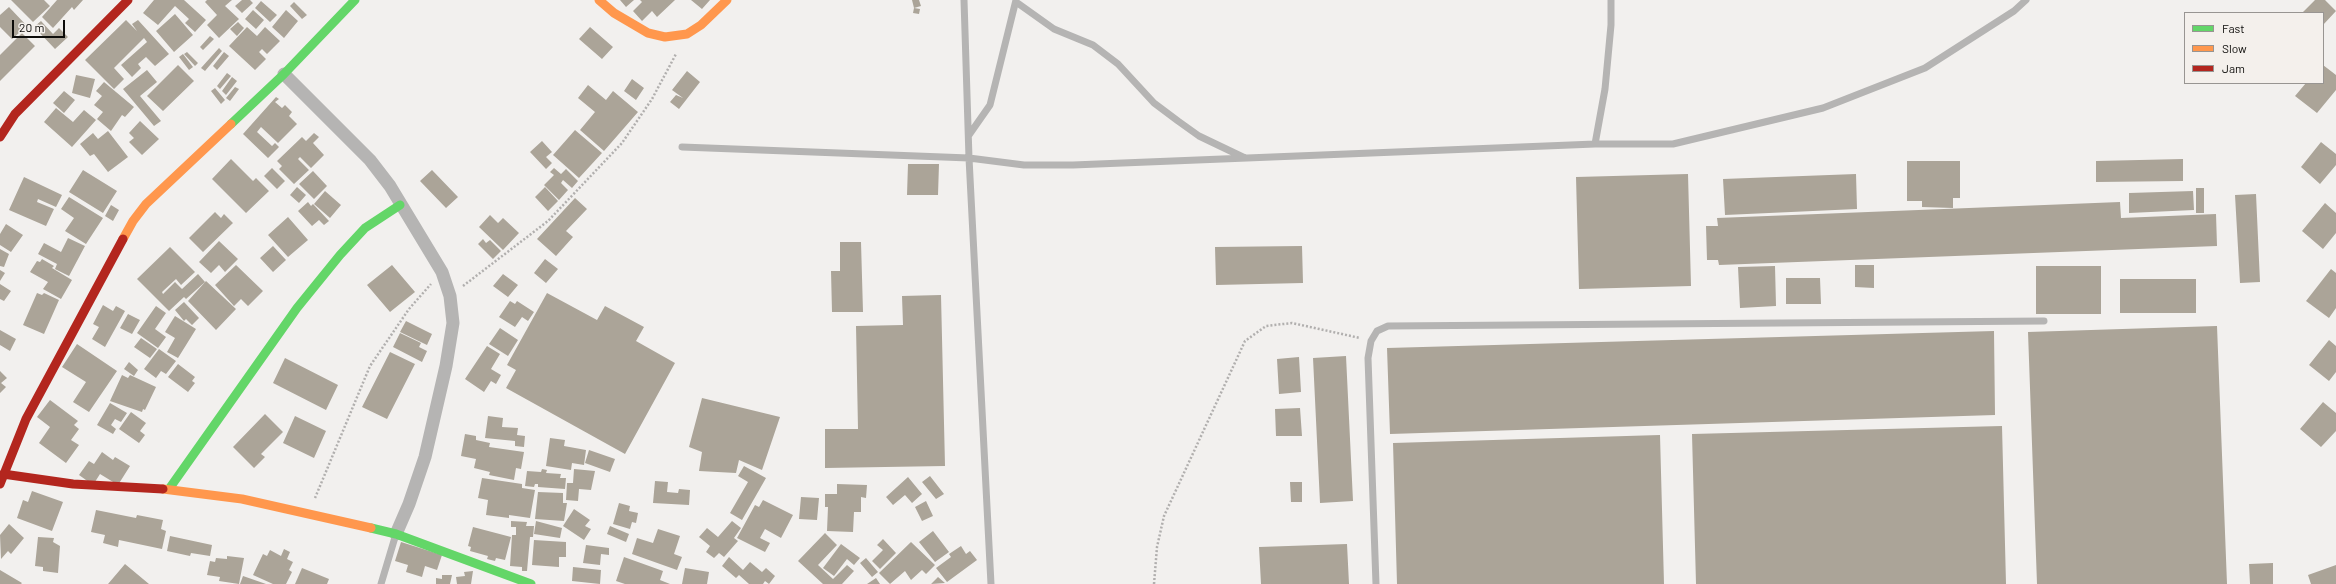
<!DOCTYPE html>
<style>
body{margin:0}
#map{position:relative;width:2336px;height:584px;overflow:hidden;background:#f2f0ee;font-family:Barlow,sans-serif}
canvas{display:block}
.legend{position:absolute;left:2184px;top:12px;width:140px;height:72px;box-sizing:border-box;background:#f4f0ec;border:1px solid #989592;margin:0;padding:5px 7px;list-style:none;font-size:12px;color:#0d0c0a}
.legend li{display:flex;align-items:center;gap:8px;height:20px}
.legend b{width:20px;border:1px solid #989592}
.scale{position:absolute;left:12px;top:20px;width:53px;height:18px;box-sizing:border-box;border:2px solid #0d0c0a;border-top:0;padding-left:5px;font-size:12px;line-height:14px;white-space:nowrap;color:#0d0c0a;-webkit-text-stroke:3px #f4f0ec;paint-order:stroke}
</style>
<div id="map">
<canvas width="2336" height="584"></canvas>
<ul class="legend">
<li><b style="height:5px;background:#63d668"></b>Fast</li>
<li><b style="height:5px;background:#ff974d"></b>Slow</li>
<li><b style="height:5px;background:#b3261e"></b>Jam</li>
</ul>
<div class="scale">20 m</div>
</div>
<script>
const c = document.querySelector('canvas').getContext('2d');
c.lineJoin = 'round';
function fill(path, color) {
  c.fillStyle = color;
  c.fill(path, 'evenodd');
}
function shape(rows) {
  const path = new Path2D();
  for (const r of rows) {
    path.moveTo(r[0], r[1]);
    for (let i = 2; i < r.length; i += 2) path.lineTo(r[i], r[i + 1]);
  }
  return path;
}
function trace(path, color, width, dash) {
  c.strokeStyle = color;
  c.lineWidth = width;
  c.lineCap = dash ? 'butt' : 'round';
  c.setLineDash(dash || []);
  c.stroke(path);
}
fill(shape([
 [11,0,44,0,50,6,33,22],
 [57,0,83,0,74,10,72,7,53,28,42,17],
 [154,0,184,0,206,20,195,32,185,23,189,19,175,6,158,25,143,13],
 [207,0,232,0,225,6,239,19,219,38,207,25,217,15,205,2],
 [242,0,250,0,253,3,242,13,235,6],
 [620,0,634,0,626,7],
 [640,0,675,0,657,17,652,11,642,21,633,11,642,2],
 [691,0,710,0,702,9],
 [912,0,919,0,921,6,914,8],
 [2315,0,2325,0,2336,11,2323,25,2323,13,2302,13],
 [261,1,277,15,270,22,255,8],
 [294,2,307,15,302,19,290,6],
 [9,7,27,26,12,39,0,27,0,15],
 [914,8,920,9,919,14,913,13],
 [253,10,264,20,256,29,245,19],
 [286,10,298,21,284,38,272,27],
 [175,14,193,35,174,52,156,31],
 [126,20,137,31,132,24,138,20,169,54,155,66,146,57,138,64,141,68,132,77,121,65,147,42,144,38,114,68,124,79,114,89,85,60],
 [41,21,53,34,59,28,68,37,55,49,34,27],
 [238,22,244,28,237,36,230,29],
 [247,27,257,36,265,27,280,41,267,54,262,49,259,52,266,59,255,70,229,46],
 [590,27,613,47,602,59,579,39],
 [22,33,35,46,0,81,0,55],
 [210,36,214,39,203,50,200,47],
 [219,48,222,51,205,71,201,68],
 [187,52,198,63,195,66,184,54],
 [224,52,229,56,217,70,213,66],
 [183,54,193,67,189,70,179,57],
 [178,65,194,81,163,111,147,96],
 [2323,65,2336,75,2336,90,2317,113,2295,96,2306,83,2323,83],
 [147,70,157,82,140,96,161,121,154,126,123,89],
 [687,71,700,82,679,109,670,102,676,95,683,98,672,90],
 [227,73,231,76,220,89,217,86],
 [76,75,95,79,90,98,72,93],
 [232,77,237,81,226,95,222,91],
 [632,79,644,88,636,100,624,91],
 [104,82,134,107,125,117,122,115,111,131,97,119,103,112,94,105,102,96,96,91],
 [588,85,606,100,613,91,638,112,604,151,580,130,595,112,578,98],
 [235,87,239,89,230,101,226,98],
 [215,88,225,100,221,104,211,91],
 [64,91,75,100,64,113,53,103],
 [276,97,279,99,275,102,282,108,285,105,292,112,289,116,297,124,278,143,261,127,257,132,272,146,275,143,279,147,268,158,243,134],
 [56,108,73,122,84,110,96,120,72,147,44,122],
 [140,121,159,139,142,155,129,142,134,138,129,133],
 [575,130,602,153,579,178,553,155],
 [108,131,128,157,108,172,94,154,90,156,80,144,93,133,98,139],
 [314,133,319,137,313,143,324,155,311,168,300,157,298,159,309,170,294,184,279,169,282,166,277,161,302,137,306,141],
 [542,141,552,152,546,157,552,163,546,169,530,152],
 [2321,142,2336,154,2336,165,2320,184,2301,167],
 [231,159,253,181,256,178,269,191,246,213,212,179],
 [2183,159,2183,181,2096,182,2096,161],
 [1907,161,1960,161,1960,198,1953,198,1953,208,1922,207,1922,201,1907,201],
 [908,164,939,164,938,195,907,195],
 [272,168,285,181,277,189,264,176],
 [554,168,561,174,566,169,578,181,572,188,563,180,561,183,568,190,559,200,544,185,554,175,550,172],
 [83,170,117,191,103,213,69,192],
 [432,170,458,197,446,208,420,181],
 [313,171,327,186,314,199,299,184],
 [1688,174,1691,286,1579,289,1576,177],
 [1856,174,1857,209,1725,215,1723,179],
 [24,177,62,195,56,207,38,199,37,202,54,209,46,226,9,210],
 [297,187,306,195,299,203,290,195],
 [545,187,558,201,548,211,535,197],
 [2196,188,2204,188,2204,213,2196,213],
 [325,191,341,205,330,218,314,204],
 [2193,191,2194,210,2129,213,2129,193],
 [2256,194,2260,282,2240,283,2235,195],
 [69,197,103,218,86,244,65,231,74,218,61,209],
 [575,198,587,209,566,231,573,237,556,256,537,239],
 [308,202,311,206,313,204,329,221,324,225,319,220,312,226,298,211],
 [2120,202,2121,218,2216,214,2217,246,1719,265,1718,260,1707,260,1706,226,1718,226,1717,218],
 [2325,203,2336,213,2336,233,2323,249,2302,231],
 [111,205,119,210,113,221,105,216],
 [215,212,221,218,224,214,233,223,203,252,189,238],
 [490,215,498,223,503,218,519,233,503,250,479,227],
 [288,217,308,240,288,257,268,235],
 [6,224,23,235,11,252,0,245,0,234],
 [68,238,85,246,69,276,55,269,57,264,38,254,44,243,61,252],
 [483,239,486,243,490,240,501,251,493,259,478,244],
 [219,241,238,259,225,272,219,265,211,273,199,262],
 [840,242,861,242,863,312,832,312,831,271,840,271],
 [273,246,286,260,273,272,260,258],
 [1302,246,1303,283,1216,285,1215,247],
 [170,247,195,272,181,285,176,279,162,292,163,294,175,282,182,289,198,274,205,282,186,299,184,297,169,311,137,279],
 [0,249,9,254,4,267,0,266],
 [42,259,54,266,52,268,72,280,61,299,43,289,48,282,30,272,37,261,40,262],
 [545,259,558,269,546,283,534,273],
 [236,265,263,291,248,306,241,299,234,306,215,285],
 [392,265,415,292,390,312,367,285],
 [1855,265,1874,265,1874,288,1855,287],
 [1775,266,1776,306,1740,308,1738,267],
 [2036,266,2101,266,2101,314,2036,314],
 [2331,269,2336,273,2336,308,2329,318,2306,301],
 [0,270,5,273,0,281],
 [503,274,518,285,508,297,493,286],
 [1786,278,1820,278,1821,304,1786,304],
 [2120,279,2196,279,2196,313,2120,313],
 [206,281,236,309,216,330,188,301],
 [0,284,11,291,4,301,0,299],
 [37,293,42,295,44,293,59,300,44,334,23,325],
 [547,293,597,320,605,306,644,327,636,341,675,363,625,454,506,388,516,370,507,365],
 [941,295,945,466,825,468,825,429,858,429,856,326,903,325,902,296],
 [510,301,515,304,517,301,534,312,528,321,522,317,515,327,499,317],
 [184,302,199,318,192,325,186,319,184,321,175,310],
 [103,305,113,311,116,306,125,311,105,347,92,339,99,327,93,324],
 [156,306,166,313,155,329,166,337,158,348,137,333],
 [128,314,140,320,132,334,120,328],
 [175,316,196,329,178,358,167,352,175,338,165,332],
 [406,321,432,334,427,345,400,332],
 [2217,326,2227,584,2037,584,2028,332],
 [500,328,518,340,508,356,489,344],
 [0,330,16,339,10,351,0,345],
 [1994,331,1995,415,1390,434,1387,348],
 [400,333,421,343,419,347,427,351,422,362,393,347],
 [141,338,157,349,150,358,134,347],
 [2329,340,2336,346,2336,372,2329,381,2309,365],
 [77,344,117,371,89,412,73,402,86,382,62,367],
 [487,346,500,354,491,369,501,375,496,384,491,381,484,392,465,379],
 [159,349,176,361,166,374,161,371,156,378,144,369],
 [390,352,415,364,387,419,362,407],
 [1346,356,1353,501,1320,503,1313,358],
 [1299,357,1301,392,1279,394,1277,359],
 [285,358,338,385,326,410,273,383],
 [129,362,138,370,134,376,124,369],
 [178,364,195,377,192,381,195,383,188,392,168,377],
 [0,371,7,378,1,383,6,387,0,393],
 [122,375,128,378,130,375,156,387,145,410,143,409,142,412,110,401],
 [702,398,780,417,762,470,739,460,736,473,699,471,702,452,689,447],
 [50,400,78,421,74,425,79,429,71,440,79,445,66,463,39,443,50,427,37,417],
 [2323,402,2336,413,2336,431,2321,447,2300,429],
 [110,403,127,413,121,422,115,419,111,425,116,429,113,434,97,425],
 [1300,408,1302,436,1276,436,1275,409],
 [131,412,146,423,140,431,145,435,139,443,119,429],
 [265,414,283,432,261,454,265,457,254,468,233,447],
 [295,416,326,431,314,458,283,443],
 [488,416,503,418,502,427,518,428,517,435,525,436,524,447,515,446,515,441,485,438],
 [2002,426,2006,584,1696,584,1692,434],
 [465,434,476,436,476,440,490,443,489,447,524,452,521,469,516,468,514,480,489,475,490,472,474,468,476,459,461,456],
 [1660,435,1664,584,1397,584,1393,443],
 [550,438,565,440,564,446,586,450,584,465,572,463,571,470,546,466],
 [589,450,615,459,610,472,585,463],
 [102,452,113,460,115,457,130,466,118,485,100,474,93,485,79,475,89,461,94,464],
 [744,466,766,478,742,520,730,513,748,482,738,476],
 [542,469,547,470,546,473,561,474,560,478,566,478,565,489,538,487,538,484,535,484,534,487,525,486,527,471,541,472],
 [574,469,595,471,591,490,579,489,578,501,566,500,567,483,573,483],
 [930,476,944,494,936,499,922,482],
 [908,477,922,494,912,503,905,495,893,505,886,497],
 [482,478,522,484,522,488,535,490,530,518,509,515,509,518,486,515,488,500,478,498],
 [655,481,668,482,667,492,678,493,679,489,690,490,689,505,653,503],
 [1290,482,1302,482,1302,502,1291,502],
 [837,484,867,485,866,498,861,497,861,512,854,512,853,532,827,531,828,507,825,507,825,494,837,494],
 [32,491,63,502,52,531,17,518,23,500,28,502],
 [538,492,563,493,563,503,567,503,564,521,535,519],
 [801,497,819,498,817,520,799,519],
 [763,500,793,515,781,538,765,529,760,538,770,543,765,552,737,538,755,505,759,507],
 [926,501,933,516,922,521,915,507],
 [619,503,630,506,629,511,638,513,636,523,632,522,630,529,613,524],
 [574,509,590,520,585,526,591,529,584,540,563,526],
 [96,510,136,518,137,515,163,520,161,529,166,531,162,549,119,540,118,547,103,543,105,535,91,532],
 [511,521,527,522,526,526,534,526,533,537,530,537,527,571,522,571,522,567,510,566,512,535,516,535,516,527,511,527],
 [536,521,562,528,560,538,534,534],
 [732,521,741,528,734,538,738,541,724,557,719,553,714,558,706,552,710,546,699,537,707,528,718,537],
 [9,524,24,538,11,554,8,551,1,559,0,535],
 [610,526,629,534,626,542,607,534],
 [473,527,511,537,505,560,496,558,495,561,487,559,488,556,470,551,471,547,468,546],
 [658,529,680,536,674,554,682,557,677,570,632,554,637,538,653,543],
 [933,531,949,552,935,562,919,542],
 [825,533,837,545,818,565,833,579,847,565,854,571,842,584,823,584,798,561],
 [170,536,212,545,210,556,191,553,190,556,167,551],
 [38,537,54,538,53,542,60,546,58,573,43,571,43,567,35,566],
 [883,539,896,553,880,569,872,561,883,550,877,545],
 [534,540,566,542,566,557,559,557,559,567,532,565],
 [401,542,442,555,437,570,425,566,422,577,406,572,408,565,395,561],
 [911,542,935,565,926,574,922,570,911,580,905,571,890,584,879,573],
 [841,544,860,558,854,565,847,559,834,576,823,568],
 [1347,544,1349,584,1261,584,1259,547],
 [586,545,609,548,609,555,601,554,600,565,583,563],
 [961,546,966,554,970,551,977,560,947,582,936,568,951,557,949,554],
 [284,549,290,552,287,559,293,562,289,570,292,572,286,584,273,584,253,575,263,554,267,556,270,550,281,556],
 [227,556,244,558,239,584,219,581,220,577,207,575,210,561,215,562,216,558,227,559],
 [624,557,663,571,660,580,670,584,625,584,616,581],
 [729,557,743,570,750,562,762,572,766,568,775,576,769,584,765,581,763,584,749,584,739,575,736,578,722,566],
 [866,558,878,572,872,577,860,563],
 [2273,563,2273,584,2250,584,2249,564],
 [125,564,149,584,108,584],
 [2336,565,2336,584,2311,584,2308,575],
 [573,567,601,570,600,584,572,581],
 [302,568,329,579,327,584,295,584],
 [685,568,709,572,707,584,682,584],
 [0,570,22,583,21,584,0,584],
 [473,571,471,584,457,584,456,577,465,576,464,572],
 [442,575,452,575,450,584,436,584,436,578,442,579],
 [243,576,266,584,240,584],
 [938,577,945,583,931,584],
 [876,578,880,584,867,584]
]), '#aba498');
trace(shape([
 [463,286,548,221,622,143,652,99,676,54],
 [315,498,370,366,409,309,431,284],
 [1154,584,1157,547,1164,516,1245,341,1266,326,1292,323,1360,338]
]), '#b1afae', 2.5, [2, 2]);
trace(shape([
 [964,0,969,158,991,584],
 [1016,2,1054,29,1093,45,1118,64,1154,103,1178,121,1199,136,1245,158],
 [969,135,990,105,1016,0],
 [1595,144,1605,89,1611,25,1611,0],
 [682,147,969,158,1024,165,1073,165,1595,144,1673,144,1823,108,1925,68,2014,11,2026,0],
 [381,584,396,534],
 [1376,584,1368,358,1371,341,1377,331,1388,326,2044,321]
]), '#b5b4b3', 7);
trace(shape([
 [284,74,370,160,390,186,442,272,450,296,453,323,446,366,425,457,409,504,396,534]
]), '#b5b4b3', 13);
trace(shape([
 [231,124,284,74,355,0],
 [169,489,297,308,340,255,365,228,400,205],
 [371,528,396,534,531,584]
]), '#63d668', 9);
trace(shape([
 [599,0,614,13,648,33,665,37,687,34,701,25,727,0],
 [123,239,133,221,146,204,231,124],
 [163,489,242,499,371,528]
]), '#ff974d', 9);
trace(shape([
 [0,137,15,114,128,0],
 [3,474,73,484,163,489],
 [0,484,26,419,123,239]
]), '#b3261e', 9);
</script>
